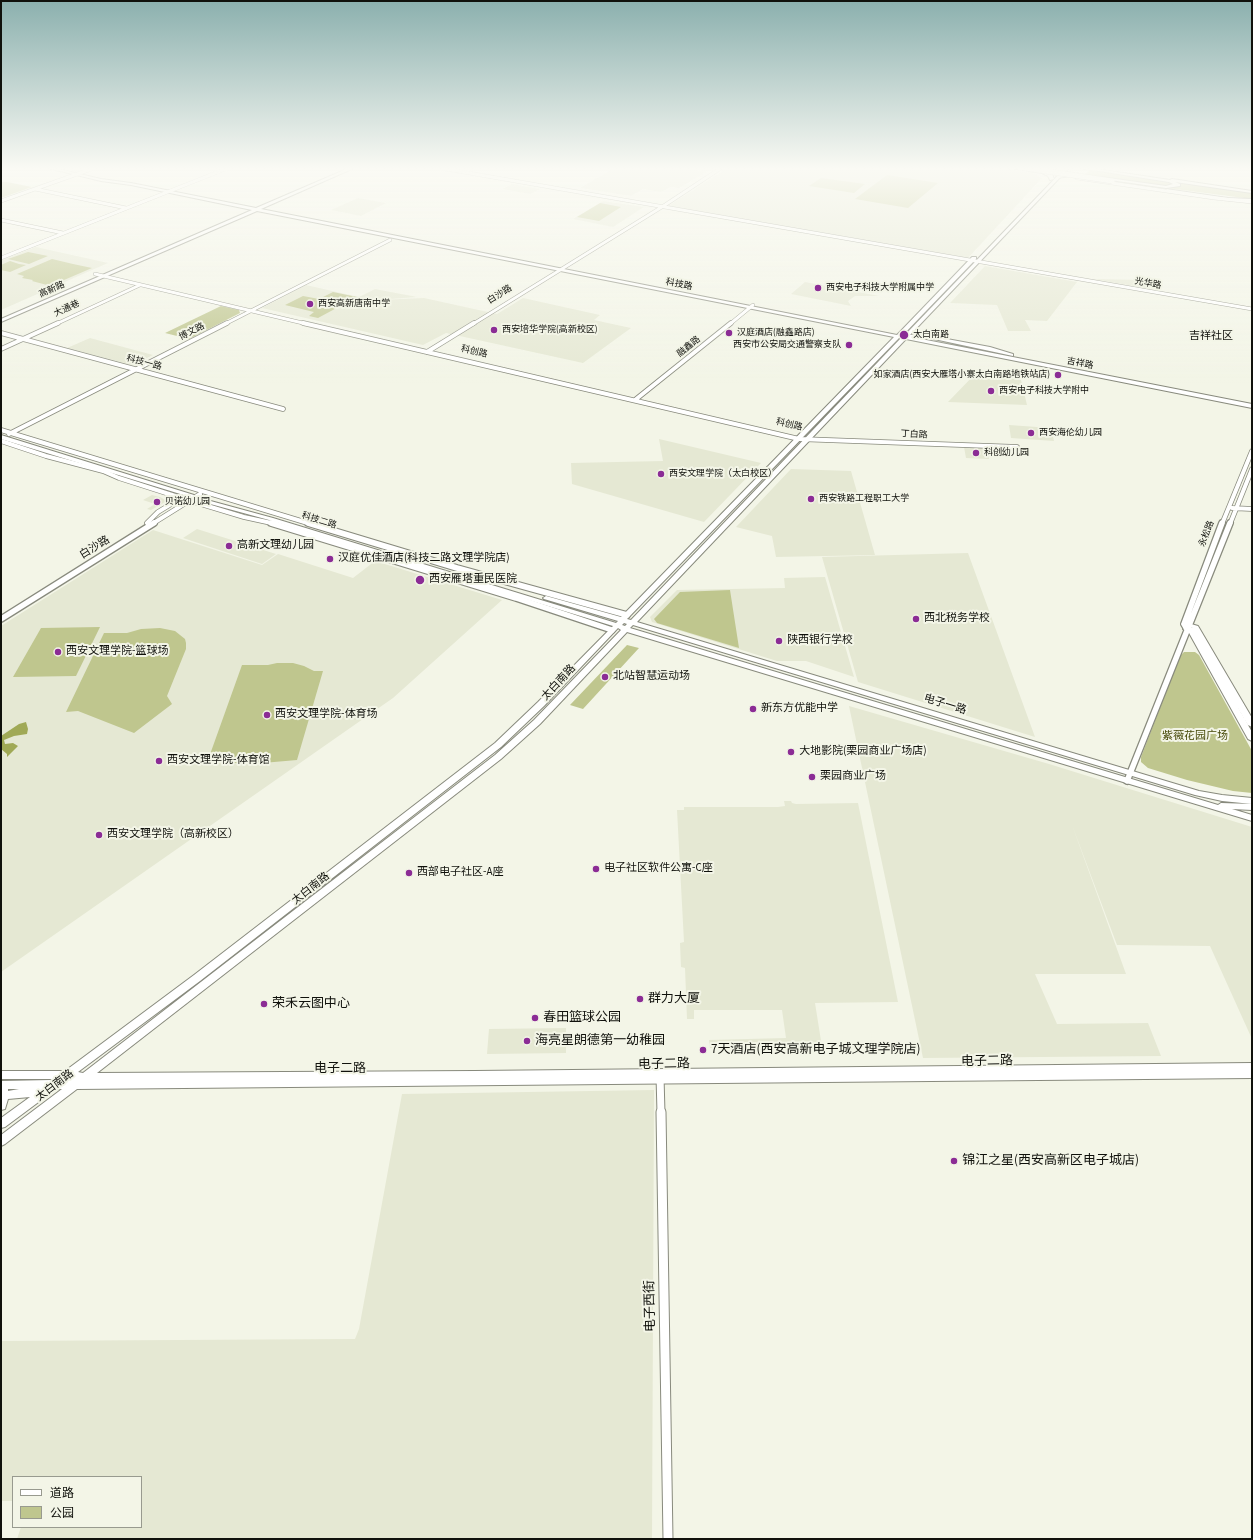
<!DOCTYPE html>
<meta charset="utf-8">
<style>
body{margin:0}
#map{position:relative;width:1253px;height:1540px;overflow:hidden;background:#f3f5e7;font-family:"Source Sans 3","Noto Sans SC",sans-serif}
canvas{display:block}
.frame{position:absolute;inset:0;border:2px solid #10110c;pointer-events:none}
.legend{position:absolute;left:12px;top:1476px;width:130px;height:52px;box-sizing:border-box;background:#f3f5e7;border:1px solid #989a8f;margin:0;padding:5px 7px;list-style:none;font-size:12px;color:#10110c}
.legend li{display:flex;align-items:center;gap:8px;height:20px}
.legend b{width:20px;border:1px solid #989a8f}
</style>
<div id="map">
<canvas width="1253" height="1540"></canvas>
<div class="frame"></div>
<ul class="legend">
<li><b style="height:5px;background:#fff"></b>道路</li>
<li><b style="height:11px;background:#bfc68e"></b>公园</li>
</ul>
</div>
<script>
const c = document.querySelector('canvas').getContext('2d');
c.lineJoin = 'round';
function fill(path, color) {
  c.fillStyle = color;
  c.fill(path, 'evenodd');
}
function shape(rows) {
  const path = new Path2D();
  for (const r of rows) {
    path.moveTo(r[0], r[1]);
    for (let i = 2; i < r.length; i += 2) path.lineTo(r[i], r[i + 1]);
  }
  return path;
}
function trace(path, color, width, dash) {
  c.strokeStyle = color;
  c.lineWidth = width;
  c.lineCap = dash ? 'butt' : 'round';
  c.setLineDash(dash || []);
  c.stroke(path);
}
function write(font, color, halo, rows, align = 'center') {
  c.font = font + ' "Source Sans 3","Noto Sans SC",sans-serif';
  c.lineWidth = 4;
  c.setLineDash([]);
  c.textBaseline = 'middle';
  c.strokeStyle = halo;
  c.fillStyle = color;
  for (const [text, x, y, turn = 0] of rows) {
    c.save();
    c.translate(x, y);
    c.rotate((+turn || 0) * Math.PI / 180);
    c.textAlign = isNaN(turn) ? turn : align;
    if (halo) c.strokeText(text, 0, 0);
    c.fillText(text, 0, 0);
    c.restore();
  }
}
fill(shape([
 [606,168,695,168,693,169,706,172,679,188,671,187,661,192,643,189,631,196,580,188,613,169],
 [728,168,1002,168,1033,173,1042,178,968,258,668,206],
 [512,184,540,189,530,194,502,189],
 [358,198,386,203,361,216,331,210],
 [603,201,644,207,613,227,573,219],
 [36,247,108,263,1,310,1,260],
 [985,266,1077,282,1047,321,1025,320,1031,331,1008,331,997,305,950,303],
 [1093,279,1143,280,1150,289],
 [805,282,879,296,855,296,848,301,851,306,791,294],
 [306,285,359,297,375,289,417,297,377,300,424,298,497,314,523,298,600,315,594,320,631,328,583,363,446,333,423,345,262,308],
 [90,338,153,355,132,365,67,348],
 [976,373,1021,380,1027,405,948,402],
 [1009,425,1051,428,1054,441,1011,438],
 [659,439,761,463,704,522,572,484,571,463,663,461],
 [964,447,986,448,989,459,966,458],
 [791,469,851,471,875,555,776,557,772,536,736,527],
 [152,495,160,497,167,501,151,510,147,509,155,504,143,500],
 [197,529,276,554,262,564,183,538],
 [153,530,262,565,278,554,353,578,375,561,502,600,393,698,1,972,1,626],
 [968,553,1035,737,858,682,822,557],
 [825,577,854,677,806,661,777,661,652,622,650,617,677,590,785,588,784,578],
 [849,706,1049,764,1252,827,1252,1039,1210,946,1117,945,1072,825,1126,974,1035,974,1057,1024,1148,1023,1161,1056,923,1058],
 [784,801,791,801,792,803,796,804,858,803,898,1002,815,1003,822,1047,710,1048,709,1040,786,1038,782,1010,694,1010,694,1019,687,1019,685,968,681,967,680,943,684,942,677,810,684,810,684,807,778,807,785,806],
 [566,1028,566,1053,487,1054,489,1029],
 [654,1090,652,1539,17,1539,21,1527,141,1527,141,1477,13,1477,13,1501,1,1501,1,1341,355,1339,359,1329,402,1094]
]), '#e5e8d3');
fill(shape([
 [1090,170,1170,182,1176,185,1164,186,1084,175],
 [887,175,938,183,908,208,855,199],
 [821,178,865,184,854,193,809,186],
 [1174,181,1252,193,1252,199,1167,188,1180,186,1178,183],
 [1,182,7,182,32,187,1,198],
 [600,203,621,207,599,221,577,217],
 [28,252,48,256,29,264,8,259],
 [52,259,73,264,92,268,57,283,47,285,32,281,33,280,22,278,24,276,17,274],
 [10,261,19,264,26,265,10,272,1,270,1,265],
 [333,292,357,297,318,318,309,316,314,312,285,305,303,296,319,299],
 [221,306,239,310,240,313,189,339,165,333],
 [730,590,739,648,657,623,654,619,680,592],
 [100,627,76,676,13,677,41,628],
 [160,628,175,631,185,639,186,643,186,649,167,696,172,704,134,733,78,711,66,712,104,633,127,633,141,629],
 [627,645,639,648,583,709,570,705],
 [1184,652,1195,652,1199,655,1252,751,1252,793,1233,791,1187,780,1148,768,1141,762,1141,757,1180,656],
 [277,663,293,663,304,666,314,671,323,671,297,760,251,764,239,764,227,760,208,760,242,665,268,665]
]), '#bfc68e');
fill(shape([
 [26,722,28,729,27,734,14,736,4,740,5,744,13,743,18,746,7,757,7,754,1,749,1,736,19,724]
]), '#a0a956');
const minorFar4 = shape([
 [440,168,1252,309],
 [1077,178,1214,198,1252,202],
 [35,189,126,208],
 [1,201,94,168],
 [1,220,63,233],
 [1,258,228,168],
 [95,274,307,324],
 [56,324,140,285],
 [225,324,390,240],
 [473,324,665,205,721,168],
 [730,324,753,305]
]);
const minorFar3 = shape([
 [303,323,799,439,1017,447],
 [1,333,283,409],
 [1,349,58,323],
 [427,352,474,323],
 [635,400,731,323],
 [1,430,311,524],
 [9,434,227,323],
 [1,441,46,456,103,471,119,478,194,502,244,517,276,524],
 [1232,508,1252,509],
 [147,523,158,512,181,498],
 [152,524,200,494],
 [1222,524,1252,451],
 [1230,524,1252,469]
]);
const minorFar2 = shape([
 [271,523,516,598,612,630],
 [308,523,457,568,627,615],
 [1,619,154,523],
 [1187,629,1184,624,1222,523],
 [1127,781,1230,523]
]);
const minorFar1 = shape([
 [660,1076,661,1113]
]);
const minor = shape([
 [661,1112,668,1539]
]);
const major = shape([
 [48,168,54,168,101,179,131,183,256,208,349,168,354,168,261,209,897,335,972,257,976,257,976,259,902,336,904,336,1065,168,1069,168,910,335,920,334,990,347,1013,354,1013,356,920,336,911,337,1252,404,1252,408,906,339,637,622,1199,791,1222,795,1252,798,1252,804,1222,801,1195,795,633,625,630,628,1218,805,1221,803,1252,804,1252,810,1232,809,1252,815,1252,821,627,632,540,724,501,759,97,1073,475,1071,1252,1063,1252,1078,77,1089,5,1144,1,1146,1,1135,62,1089,56,1089,5,1127,1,1128,1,1118,30,1097,8,1099,5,1109,1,1110,1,1081,52,1080,54,1079,1,1079,1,1071,65,1071,194,975,495,743,538,702,613,626,269,520,192,499,190,497,1,439,1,435,194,495,196,497,273,518,616,623,618,621,544,599,543,598,546,596,621,617,894,337,257,211,1,322,1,319,252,210,131,185,101,181,48,168],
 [899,338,901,338,631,620,627,619,899,338],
 [624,623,627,624,625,626,622,625,624,623],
 [618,628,621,630,534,720,495,755,83,1073,78,1072,200,981,501,747,544,706,618,628],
 [8,1089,19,1089,8,1091,8,1089],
 [1184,622,1198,626,1252,718,1252,727,1248,725,1230,694,1252,732,1252,741,1248,739,1188,631,1183,629,1187,627,1193,628,1182,625,1181,624,1182,623,1184,622]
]);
const highway = shape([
 [1011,168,1045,171,1052,174,1054,179,1050,180,1048,176,1042,173,1011,168],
 [1080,168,1090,168,1170,180,1172,179,1252,191,1252,193,1175,182,1180,184,1180,186,1166,188,1103,179,1101,177,1166,186,1173,184,1169,182,1080,168],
 [1074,173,1076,175,1058,178,1056,177,1074,173],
 [1166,189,1228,198,1252,199,1252,201,1237,200,1235,201,1168,191,1166,189]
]);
trace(minorFar4, '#888a7d', 4);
trace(minorFar3, '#888a7d', 5.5);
trace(minorFar2, '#888a7d', 8);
trace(minorFar1, '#888a7d', 9);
trace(minor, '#888a7d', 11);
trace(major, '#888a7d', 2);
trace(highway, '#888a7d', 2);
trace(minorFar4, '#fff', 3);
trace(minorFar3, '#fff', 4);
trace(minorFar2, '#fff', 5.5);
trace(minorFar1, '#fff', 7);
trace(minor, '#fff', 9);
fill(major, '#fff');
fill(highway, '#fff');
const highwayBridge = shape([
 [1026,168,1112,181]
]);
trace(highwayBridge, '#888a7d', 6, []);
trace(highwayBridge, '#fff', 5);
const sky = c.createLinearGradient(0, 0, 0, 383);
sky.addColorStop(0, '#8bb0ae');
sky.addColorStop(0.44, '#fafaf4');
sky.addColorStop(1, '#fafaf400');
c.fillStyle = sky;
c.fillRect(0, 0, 1253, 383);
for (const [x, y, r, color] of [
 [818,288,4,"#8b2c95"],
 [310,304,4,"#8b2c95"],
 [494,330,4,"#8b2c95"],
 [729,333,4,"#8b2c95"],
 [904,335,5,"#8b2c95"],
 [849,345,4,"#8b2c95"],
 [1058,375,4,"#8b2c95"],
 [991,391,4,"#8b2c95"],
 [1031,433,4,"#8b2c95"],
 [976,453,4,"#8b2c95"],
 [661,474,4,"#8b2c95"],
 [811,499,4,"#8b2c95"],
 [157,502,4,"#8b2c95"],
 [229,546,4,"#8b2c95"],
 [330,559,4,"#8b2c95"],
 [420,580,5,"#8b2c95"],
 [916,619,4,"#8b2c95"],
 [779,641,4,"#8b2c95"],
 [58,652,4,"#8b2c95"],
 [605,677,4,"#8b2c95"],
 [753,709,4,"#8b2c95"],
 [267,715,4,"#8b2c95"],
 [791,752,4,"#8b2c95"],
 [159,761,4,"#8b2c95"],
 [812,777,4,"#8b2c95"],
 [99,835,4,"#8b2c95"],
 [596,869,4,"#8b2c95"],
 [409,873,4,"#8b2c95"],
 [640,999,4,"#8b2c95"],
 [264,1004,4,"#8b2c95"],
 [535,1018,4,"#8b2c95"],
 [527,1041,4,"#8b2c95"],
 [703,1050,4,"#8b2c95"],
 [954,1161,4,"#8b2c95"]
]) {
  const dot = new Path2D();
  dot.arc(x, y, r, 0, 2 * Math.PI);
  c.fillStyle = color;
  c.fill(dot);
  trace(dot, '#f3f5e7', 1.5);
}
write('9px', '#10110c', '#f3f5e7', [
 ["光华路",1148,284,10],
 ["科技路",679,285,11],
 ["高新路",52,290,-24],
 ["白沙路",500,295,-32],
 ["大通巷",67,309,-25],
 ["博文路",192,332,-27],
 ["融鑫路",689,347,-39],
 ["科创路",474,352,13],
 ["科技一路",144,363,15],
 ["吉祥路",1080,364,11],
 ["科创路",789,425,13],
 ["丁白路",914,435,3],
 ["科技二路",319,521,17],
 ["永松路",1207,534,-69]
]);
write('9px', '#10110c', '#f3f5e7', [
 ["西安电子科技大学附属中学",826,288],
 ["西安高新唐南中学",318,304],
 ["西安培华学院(高新校区)",502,330],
 ["汉庭酒店(融鑫路店)",737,333],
 ["太白南路",913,335],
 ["西安市公安局交通警察支队",841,345,"right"],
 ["如家酒店(西安大雁塔小寨太白南路地铁站店)",1050,375,"right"],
 ["西安电子科技大学附中",999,391],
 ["西安海伦幼儿园",1039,433],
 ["科创幼儿园",984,453],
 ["西安文理学院（太白校区）",669,474],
 ["西安铁路工程职工大学",819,499],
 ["贝诺幼儿园",165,502]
], 'left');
write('11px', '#10110c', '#f3f5e7', [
 ["吉祥社区",1211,337]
]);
write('11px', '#10110c', '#f3f5e7', [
 ["高新文理幼儿园",237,546],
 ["汉庭优佳酒店(科技二路文理学院店)",338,559],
 ["西安雁塔重民医院",429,580],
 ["西北税务学校",924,619],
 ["陕西银行学校",787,641],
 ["西安文理学院-篮球场",66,652],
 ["北站智慧运动场",613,677],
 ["新东方优能中学",761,709],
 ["西安文理学院-体育场",275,715],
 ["大地影院(栗园商业广场店)",799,752],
 ["西安文理学院-体育馆",167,761],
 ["栗园商业广场",820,777],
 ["西安文理学院（高新校区）",107,835],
 ["电子社区软件公寓-C座",604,869],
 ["西部电子社区-A座",417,873]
], 'left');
write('11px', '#10110c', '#f3f5e7', [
 ["白沙路",95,548,-32],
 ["太白南路",559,683,-47],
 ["电子一路",945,705,17],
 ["太白南路",311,889,-38],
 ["太白南路",55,1086,-37]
]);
write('11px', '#454908', '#f3f5e7', [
 ["紫薇花园广场",1195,737]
]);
write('13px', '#10110c', '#f3f5e7', [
 ["群力大厦",648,999],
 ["荣禾云图中心",272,1004],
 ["春田篮球公园",543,1018],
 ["海亮星朗德第一幼稚园",535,1041],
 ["7天酒店(西安高新电子城文理学院店)",711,1050],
 ["锦江之星(西安高新区电子城店)",962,1161]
], 'left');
write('13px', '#10110c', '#f3f5e7', [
 ["电子二路",987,1062,-1],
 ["电子二路",664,1065,-1],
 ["电子二路",340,1069],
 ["电子西街",651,1306,-91]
]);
</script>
